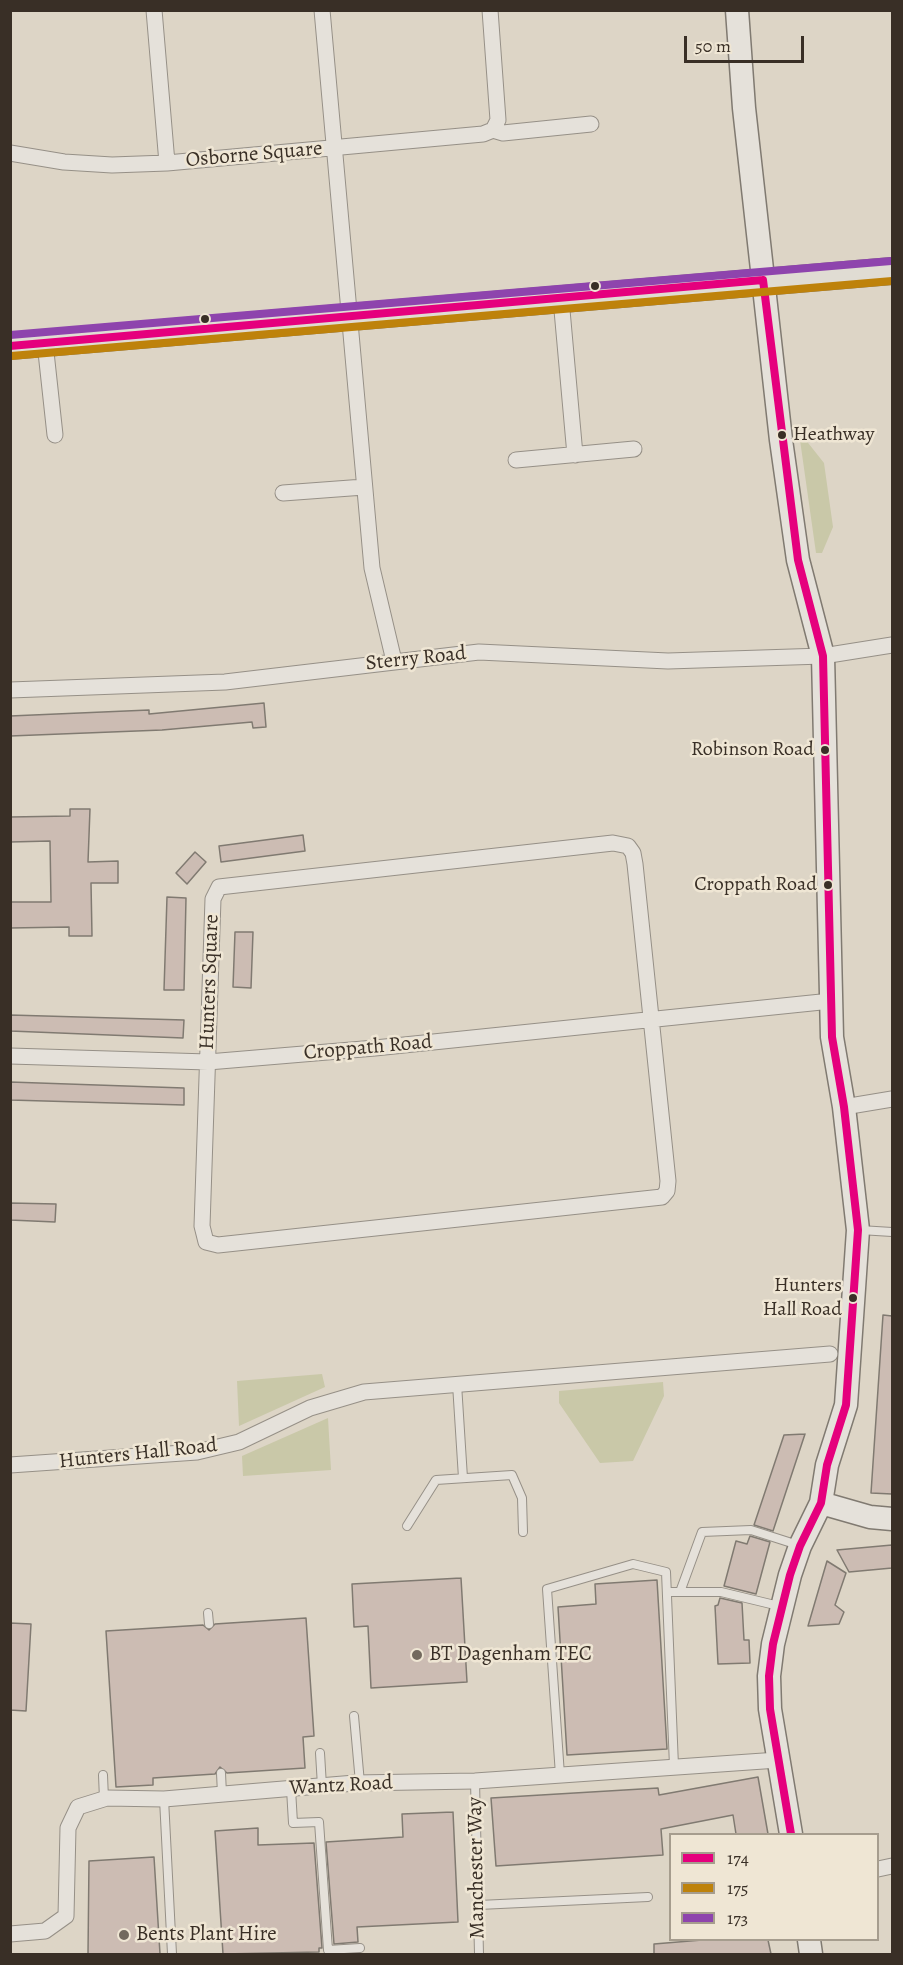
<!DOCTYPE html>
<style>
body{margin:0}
#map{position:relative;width:903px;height:1965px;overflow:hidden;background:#ddd5c6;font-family:Alegreya,serif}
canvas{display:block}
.frame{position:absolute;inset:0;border:12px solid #392f26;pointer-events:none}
.legend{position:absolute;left:669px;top:1833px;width:210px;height:108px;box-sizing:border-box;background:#efe6d4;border:2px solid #a69d8e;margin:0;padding:8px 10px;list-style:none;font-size:18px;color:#392f26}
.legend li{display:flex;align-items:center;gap:12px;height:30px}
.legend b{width:30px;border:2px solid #a69d8e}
.scale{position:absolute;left:684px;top:36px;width:120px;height:27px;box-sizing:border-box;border:3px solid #392f26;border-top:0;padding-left:8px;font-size:18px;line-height:21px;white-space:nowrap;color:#392f26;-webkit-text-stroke:4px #efe6d4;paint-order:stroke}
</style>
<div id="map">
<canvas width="903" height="1965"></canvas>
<div class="frame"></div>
<ul class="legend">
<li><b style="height:8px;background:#e5007d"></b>174</li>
<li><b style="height:8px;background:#be820b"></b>175</li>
<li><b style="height:8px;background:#8e44ad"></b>173</li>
</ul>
<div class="scale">50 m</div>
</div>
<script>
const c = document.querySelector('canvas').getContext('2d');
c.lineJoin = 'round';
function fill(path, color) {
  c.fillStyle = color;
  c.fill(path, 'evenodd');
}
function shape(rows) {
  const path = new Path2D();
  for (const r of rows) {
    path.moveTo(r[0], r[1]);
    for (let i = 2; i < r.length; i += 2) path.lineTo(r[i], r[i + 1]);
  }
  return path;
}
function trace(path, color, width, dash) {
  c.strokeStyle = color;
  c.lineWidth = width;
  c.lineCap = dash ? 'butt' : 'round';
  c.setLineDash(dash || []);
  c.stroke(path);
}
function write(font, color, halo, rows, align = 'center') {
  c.font = font + ' Alegreya,serif';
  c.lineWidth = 5;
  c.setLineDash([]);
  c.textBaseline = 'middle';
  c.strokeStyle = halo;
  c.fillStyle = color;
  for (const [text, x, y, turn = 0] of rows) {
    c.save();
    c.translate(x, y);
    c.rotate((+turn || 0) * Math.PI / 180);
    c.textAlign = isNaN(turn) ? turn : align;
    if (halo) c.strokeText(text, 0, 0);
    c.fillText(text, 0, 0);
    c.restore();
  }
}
fill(shape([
 [805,439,824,463,833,527,822,553,816,553,800,440],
 [322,1374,325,1387,239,1426,237,1381],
 [663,1382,664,1396,633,1461,600,1463,559,1403,559,1391],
 [328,1418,331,1470,243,1476,242,1456]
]), '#c9c8a8');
const building = shape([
 [264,703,266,727,253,728,252,722,162,730,10,736,10,716,149,710,149,714,264,703],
 [70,809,90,809,88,862,118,861,118,883,91,883,92,936,69,936,69,927,10,928,10,902,51,902,50,841,10,842,10,817,70,816,70,809],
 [303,835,305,851,221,862,219,846,303,835],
 [195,852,206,862,187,884,176,873,195,852],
 [167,897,186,898,184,990,164,990,167,897],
 [235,932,253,932,251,988,233,987,235,932],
 [10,1015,184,1020,183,1038,10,1031,10,1015],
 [10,1082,184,1088,184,1105,10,1100,10,1082],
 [10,1203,56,1204,55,1222,10,1220,10,1203],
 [883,1315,892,1316,892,1494,871,1493,883,1315],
 [805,1434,773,1531,754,1525,784,1435,805,1434],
 [750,1536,770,1542,756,1594,724,1586,736,1541,747,1544,750,1536],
 [892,1545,892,1568,849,1572,837,1550,892,1545],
 [827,1561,846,1573,835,1605,844,1612,839,1624,808,1626,827,1561],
 [461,1578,467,1682,371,1688,368,1626,354,1627,352,1584,461,1578],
 [657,1580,667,1749,567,1755,558,1607,596,1604,595,1584,657,1580],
 [720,1598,742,1603,744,1640,749,1640,750,1663,718,1664,715,1606,718,1605,720,1598],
 [306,1618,314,1736,303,1737,305,1768,227,1773,220,1767,215,1774,153,1778,153,1785,116,1787,106,1631,203,1625,209,1630,215,1624,306,1618],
 [10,1623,31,1624,26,1711,10,1710,10,1623],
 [758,1777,768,1834,736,1834,733,1815,661,1829,663,1855,496,1866,491,1798,658,1788,659,1795,758,1777],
 [453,1812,458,1922,357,1927,358,1942,334,1944,326,1842,403,1837,402,1814,453,1812],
 [258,1828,258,1845,314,1843,322,1948,319,1948,319,1952,223,1954,215,1831,258,1828],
 [154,1857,160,1954,88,1954,89,1861,154,1857],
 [702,1940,768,1940,771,1954,654,1954,654,1944,702,1940]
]);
fill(building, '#ccbcb3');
trace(building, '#807a71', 1.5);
const lane = shape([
 [860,1230,892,1232],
 [457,1384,463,1478],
 [407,1526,436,1480,512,1475,522,1498,523,1532],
 [667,1592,680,1592,702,1532,751,1530,798,1545],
 [680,1592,721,1592,779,1606],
 [208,1613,209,1624],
 [354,1716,360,1783],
 [320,1753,322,1786],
 [221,1773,222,1794],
 [103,1775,104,1799],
 [560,1775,547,1589,633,1564,666,1572,674,1766],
 [475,1781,479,1954],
 [291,1789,293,1823,319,1822,328,1950,360,1948],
 [164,1799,172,1954],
 [479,1905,648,1897]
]);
const street = shape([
 [154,10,167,163],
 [322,10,372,568,394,661],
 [493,130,503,133,591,124],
 [10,153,64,162,112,165,167,163,483,134,493,130,498,120,490,10],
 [561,299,575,455],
 [45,343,55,435],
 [516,460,634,449],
 [283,493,364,487],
 [10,690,225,682,479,652,668,661,823,656,892,645],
 [613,843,628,846,633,853,635,864,668,1181,667,1191,662,1197,218,1245,206,1242,202,1226,213,899,219,887,613,843],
 [10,1056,208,1062,375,1048,831,1001],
 [844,1107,892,1099],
 [10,1465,197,1452,239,1442,310,1408,364,1392,830,1354],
 [878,1869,892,1866],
 [10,1934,45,1931,66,1916,68,1828,78,1807,107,1798,164,1799,355,1783,475,1781,778,1760]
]);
const secondary = shape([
 [737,10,744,108,781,440,798,560,823,656,832,1037,844,1107,858,1230,846,1405,827,1465,821,1503,800,1546,790,1575,773,1644,769,1676,770,1709,791,1834],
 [821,1503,870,1517,892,1519],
 [809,1940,811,1954]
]);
const primary = shape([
 [10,346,892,271]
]);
trace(lane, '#969087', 10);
trace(street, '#969087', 17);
trace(secondary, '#807a71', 25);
trace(primary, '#807a71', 28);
trace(lane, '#e5e1da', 8);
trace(street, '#e5e1da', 15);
trace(secondary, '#e5e1da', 22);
trace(primary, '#e0dcd3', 26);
trace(shape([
 [763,280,798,560,823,656,832,1037,844,1107,858,1230,846,1405,827,1465,821,1503,800,1546,790,1575,773,1644,769,1676,770,1709,791,1834],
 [10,346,763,280]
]), '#e5007d', 8);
trace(shape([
 [11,356,892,281]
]), '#be820b', 8);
trace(shape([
 [10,335,891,261]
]), '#8e44ad', 8);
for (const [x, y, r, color] of [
 [595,286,5,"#392f26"],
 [205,319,5,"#392f26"],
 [782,435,5,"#392f26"],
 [825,750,5,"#392f26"],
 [828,885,5,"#392f26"],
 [853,1298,5,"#392f26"],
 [417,1655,6,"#72695e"],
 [124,1935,6,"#72695e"]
]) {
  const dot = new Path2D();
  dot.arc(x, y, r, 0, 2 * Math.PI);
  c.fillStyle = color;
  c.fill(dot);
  trace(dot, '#efe6d4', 2);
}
write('20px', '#392f26', '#efe6d4', [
 ["Heathway",793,435,"left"],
 ["Robinson Road",814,750],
 ["Croppath Road",817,885],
 ["Hunters",842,1286],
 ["Hall Road",842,1310]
], 'right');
write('21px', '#392f26', '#efe6d4', [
 ["Osborne Square",254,155,-5],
 ["Sterry Road",416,659,-6],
 ["Hunters Square",210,982,-88],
 ["Croppath Road",368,1048,-5],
 ["Hunters Hall Road",138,1454,-6],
 ["Wantz Road",341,1786,-3],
 ["Manchester Way",477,1868,-91]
]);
write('21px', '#392f26', '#efe6d4', [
 ["BT Dagenham TEC",429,1655],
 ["Bents Plant Hire",136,1935]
], 'left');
</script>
